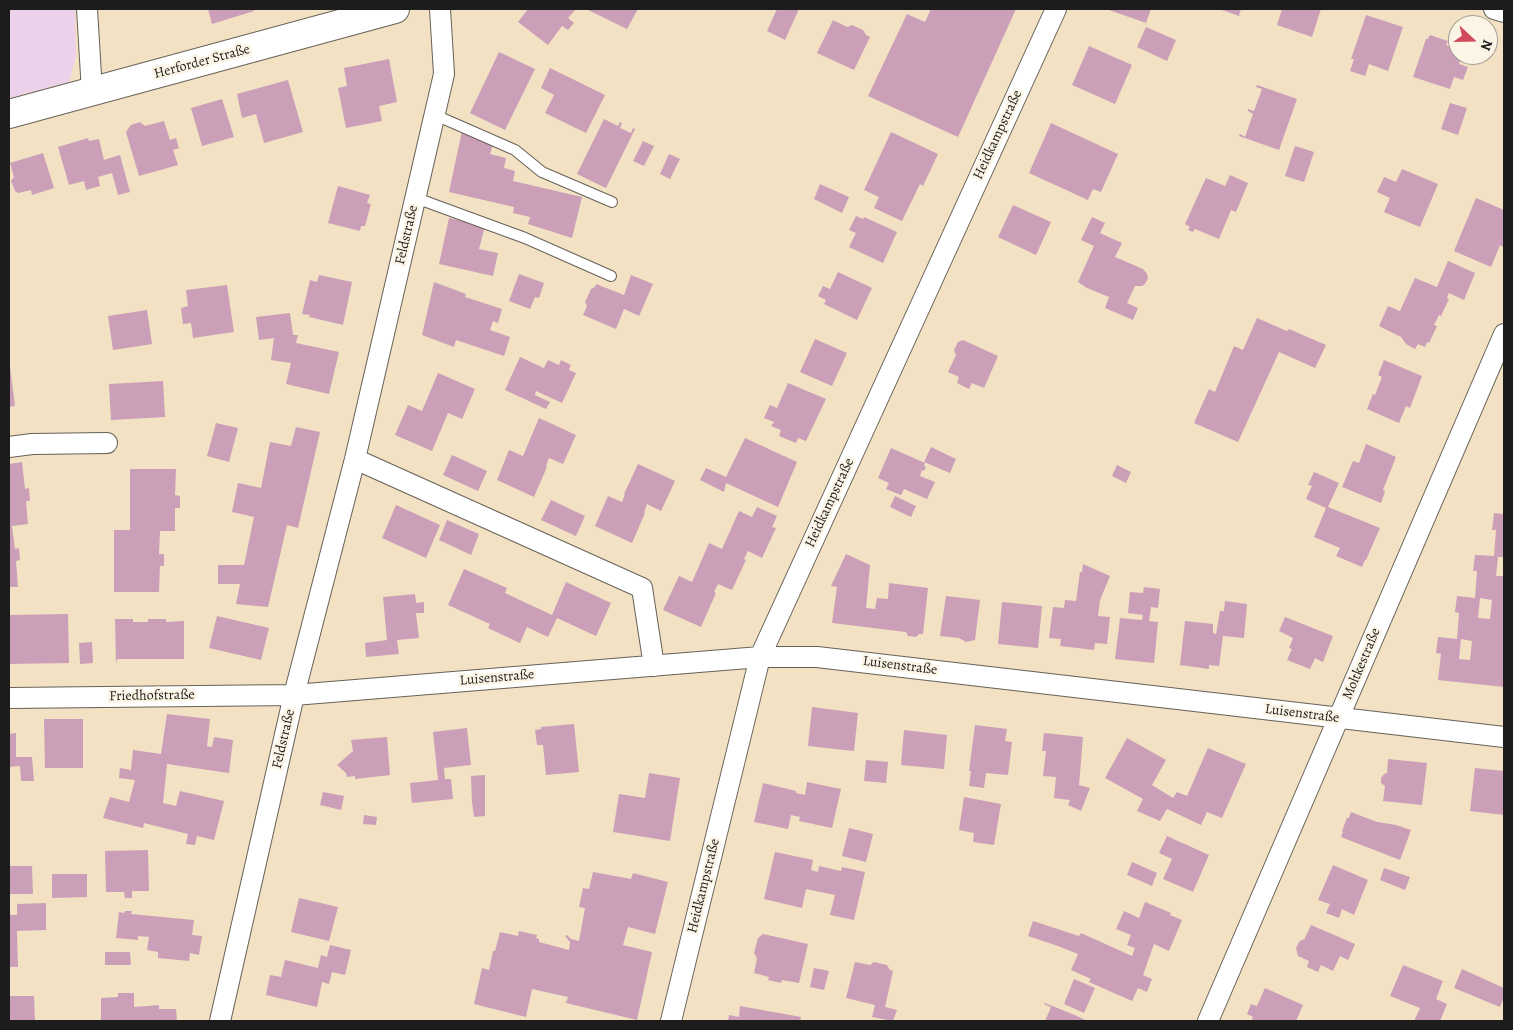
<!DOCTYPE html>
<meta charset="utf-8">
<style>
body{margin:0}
#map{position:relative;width:1513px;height:1030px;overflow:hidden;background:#f3e1c4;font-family:Alegreya,serif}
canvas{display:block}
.frame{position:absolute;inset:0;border:10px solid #1c1c1c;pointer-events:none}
.north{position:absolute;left:1448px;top:15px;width:50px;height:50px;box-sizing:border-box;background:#fcf5e5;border:1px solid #a29e95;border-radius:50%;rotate:111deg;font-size:14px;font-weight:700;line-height:20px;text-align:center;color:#1c1c1c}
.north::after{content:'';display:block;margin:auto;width:18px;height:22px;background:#d1495b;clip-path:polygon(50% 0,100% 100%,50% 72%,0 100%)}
</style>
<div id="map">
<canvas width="1513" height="1030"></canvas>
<div class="frame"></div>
<div class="north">N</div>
</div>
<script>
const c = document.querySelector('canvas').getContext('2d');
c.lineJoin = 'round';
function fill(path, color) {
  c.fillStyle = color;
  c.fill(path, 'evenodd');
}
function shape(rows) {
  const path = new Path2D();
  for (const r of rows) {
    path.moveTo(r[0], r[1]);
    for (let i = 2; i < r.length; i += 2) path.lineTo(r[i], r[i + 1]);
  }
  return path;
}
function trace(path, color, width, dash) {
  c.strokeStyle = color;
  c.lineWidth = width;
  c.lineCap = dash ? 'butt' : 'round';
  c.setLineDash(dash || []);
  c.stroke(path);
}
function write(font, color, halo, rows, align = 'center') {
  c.font = font + ' Alegreya,serif';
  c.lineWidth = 5;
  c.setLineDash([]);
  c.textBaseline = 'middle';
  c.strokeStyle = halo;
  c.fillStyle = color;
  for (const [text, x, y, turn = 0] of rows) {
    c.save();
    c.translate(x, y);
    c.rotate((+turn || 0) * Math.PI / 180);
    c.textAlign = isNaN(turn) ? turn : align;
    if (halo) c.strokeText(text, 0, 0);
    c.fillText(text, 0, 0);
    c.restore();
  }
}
fill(shape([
 [9,9,75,9,76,57,69,82,9,98]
]), '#ecd1ea');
fill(shape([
 [208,9,253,9,254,11,212,24],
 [528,9,576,9,568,18,574,23,568,30,562,26,548,45,518,22],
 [586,9,638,9,627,29],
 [777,9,799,9,785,40,767,31],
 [931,9,1016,9,958,137,868,96,907,14,925,22],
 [1106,9,1151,9,1146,23],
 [1219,9,1241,9,1239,16],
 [1282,9,1321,9,1312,37,1277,25],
 [1366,15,1403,27,1388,71,1369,64,1365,76,1350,71,1354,59,1351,59],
 [833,20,847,27,852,25,863,30,866,35,870,37,854,70,817,53],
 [1146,27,1176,40,1167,61,1137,47],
 [1430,35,1448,41,1446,45,1458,49,1458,55,1462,55,1459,64,1468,67,1463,80,1454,77,1450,89,1413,77,1426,39,1428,39],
 [1089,46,1132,65,1115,104,1072,85],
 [499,52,535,69,505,130,470,113],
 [389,59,397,102,379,106,382,121,346,128,338,88,347,86,344,68],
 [550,68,605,95,586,133,545,113,554,95,541,88],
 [288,80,303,132,264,143,256,114,242,118,237,94],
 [1257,85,1297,99,1279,150,1239,136,1240,134,1245,137,1253,114,1248,111,1248,109,1254,111,1262,89,1256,87],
 [222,99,234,137,202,146,191,108],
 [1450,103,1467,108,1458,135,1441,129],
 [604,119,618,126,620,122,622,123,620,128,631,133,633,128,635,129,606,188,577,174],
 [164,121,170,140,176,138,179,148,173,150,178,165,139,176,126,132,131,125,140,122,145,126],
 [1051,123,1118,154,1101,192,1093,189,1088,200,1029,173],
 [462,131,493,145,490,154,506,158,504,168,515,171,513,181,582,197,572,238,528,224,530,217,513,213,514,207,449,192],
 [891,132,938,154,923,186,920,184,902,221,874,208,879,197,864,190],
 [88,138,89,141,99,139,104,160,120,155,130,192,118,195,112,173,98,177,100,186,86,190,84,181,69,185,58,147],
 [643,141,654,146,644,166,633,161],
 [1295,146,1314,152,1304,182,1285,176],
 [43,153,54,188,32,195,31,190,18,193,15,191,11,181,14,177,10,163],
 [669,154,680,159,670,179,660,174],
 [1402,169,1438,184,1420,227,1384,212,1390,198,1377,192,1384,177,1396,182],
 [1230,175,1248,183,1236,212,1231,210,1219,239,1195,229,1193,232,1188,230,1190,227,1185,224,1206,178,1225,186],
 [820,184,849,197,842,213,814,199],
 [338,186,370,195,367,203,371,204,365,226,361,226,360,231,328,223],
 [1476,198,1504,210,1504,243,1503,247,1500,245,1491,267,1454,251],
 [1013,205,1051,222,1036,255,998,237],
 [856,216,863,219,864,217,897,232,883,263,849,247,856,233,849,230],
 [1092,217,1105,223,1100,233,1122,243,1115,257,1143,269,1147,274,1148,278,1145,284,1142,286,1135,286,1127,303,1138,308,1133,320,1105,308,1109,297,1087,288,1078,282,1094,246,1081,240],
 [449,218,485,226,479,249,498,253,493,276,439,264],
 [1448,261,1475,273,1464,300,1449,293,1447,298,1449,299,1441,316,1439,315,1434,325,1437,326,1429,343,1427,342,1425,347,1418,344,1415,349,1406,344,1401,337,1379,326,1388,306,1400,311,1415,278,1437,287],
 [838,272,872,288,857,320,824,304,826,300,818,296,823,286,830,289],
 [519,274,544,283,539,298,535,297,530,309,509,301],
 [319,275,352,282,343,325,309,317,310,315,302,314,310,280,317,282],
 [631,275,653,284,639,316,624,309,616,329,583,315,587,306,585,302,591,289,595,287,596,284,624,295],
 [434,282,466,294,465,297,502,309,498,323,493,321,490,330,510,337,504,356,456,340,454,347,422,335],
 [227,285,234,332,193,338,191,323,183,324,181,308,188,306,186,290],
 [147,310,152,344,113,350,108,316],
 [290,313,293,335,298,335,296,343,339,352,329,394,286,384,291,363,271,360,274,338,259,340,256,317],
 [1257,318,1287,331,1289,329,1326,345,1315,368,1279,352,1238,442,1194,423,1209,389,1215,392,1234,346,1243,350],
 [815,339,847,353,832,386,800,372],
 [963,340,998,356,984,388,972,383,969,389,957,383,959,377,948,372,956,355,954,350,958,342],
 [520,357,544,368,548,360,559,365,561,360,571,365,569,370,576,373,562,403,536,391,535,395,550,402,546,409,505,390],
 [1384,360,1422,376,1410,408,1406,406,1399,423,1367,409,1373,394,1375,395,1382,377,1378,375],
 [9,366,10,366,15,406,9,407],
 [438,373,475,389,462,419,448,413,432,451,395,435,408,405,422,411],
 [163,381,165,417,111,420,109,384],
 [788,383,826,399,806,441,798,438,796,443,779,436,781,430,771,426,774,422,764,418,770,405,777,408],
 [539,418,576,435,563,464,549,458,546,466,547,467,534,497,497,480,509,450,523,456],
 [216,423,238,428,229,462,207,456],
 [296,427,320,432,298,528,287,525,268,607,236,604,240,584,218,584,218,565,244,565,254,517,232,512,238,483,261,488,270,442,291,446],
 [745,438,797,462,778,507,726,483,724,492,700,480,706,468,726,477],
 [1366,444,1396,457,1383,490,1385,492,1381,503,1342,487,1353,461,1359,463],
 [931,447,956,459,950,473,924,462],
 [891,448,925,463,924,466,926,467,924,471,922,470,920,476,935,482,927,499,904,489,901,495,886,489,889,483,878,478],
 [452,455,487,471,478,491,443,475],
 [22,462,25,489,29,488,30,501,26,501,28,524,12,526,15,549,19,548,20,560,16,561,18,587,9,587,9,464],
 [638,464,675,481,661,511,647,504,644,513,645,513,632,543,595,526,608,496,622,502,625,494,624,494],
 [1117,465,1131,472,1126,483,1112,476],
 [130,469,176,469,175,495,180,496,180,508,175,508,175,531,160,531,159,554,164,554,164,566,160,566,159,592,114,592,114,530,130,530],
 [1314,472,1339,483,1328,507,1380,528,1366,560,1365,560,1362,567,1336,556,1340,548,1314,537,1326,508,1306,499,1312,486,1308,485],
 [895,496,916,506,911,517,890,507],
 [551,500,585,516,576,536,541,520],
 [396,505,440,525,426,558,382,538],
 [757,507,777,516,772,527,776,528,762,558,748,551,744,559,746,560,732,590,718,584,714,592,716,593,701,627,663,610,679,576,692,582,709,543,722,549,739,511,752,517],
 [1494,513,1504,514,1504,557,1498,557,1496,576,1504,576,1504,687,1438,680,1441,654,1436,653,1438,637,1457,639,1459,613,1455,612,1457,596,1475,598,1477,571,1473,571,1475,555,1494,556,1496,530,1492,530],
 [1480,598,1492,600,1490,619,1478,618],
 [1461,639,1472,641,1470,660,1459,659],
 [447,520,479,534,471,555,439,540],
 [846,554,870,565,866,608,875,609,877,598,888,599,889,583,928,588,923,634,919,634,916,637,908,636,906,632,832,623,837,587,831,586],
 [1083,564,1110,576,1100,600,1098,616,1110,617,1107,644,1095,643,1094,650,1060,646,1061,639,1049,638,1053,607,1064,608,1065,600,1076,601,1080,572,1082,572],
 [464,569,507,588,505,593,552,615,566,582,611,603,596,636,557,618,548,637,527,627,520,643,488,628,490,624,448,605],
 [1144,587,1160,589,1158,608,1151,607,1149,621,1158,622,1154,663,1115,659,1120,618,1142,620,1143,615,1128,613,1130,592,1143,593],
 [415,594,416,603,424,602,424,613,416,613,419,638,397,640,399,654,366,657,365,643,387,640,383,597],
 [946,596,980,600,975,640,966,642,959,638,940,636],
 [1225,601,1247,604,1244,638,1223,636,1219,666,1209,665,1209,669,1180,665,1185,621,1213,624,1213,633,1216,634,1220,611,1224,611],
 [1002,602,1042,606,1038,648,998,644],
 [68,614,69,663,9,664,9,615],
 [217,616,269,628,261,660,209,648],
 [1285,617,1333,636,1323,662,1315,658,1310,669,1287,660,1292,649,1289,648,1293,638,1279,631],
 [115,619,133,619,133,622,148,622,148,619,166,619,166,622,184,621,184,659,117,659,116,664],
 [92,642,93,663,80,664,79,643],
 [812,707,858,713,854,751,808,746],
 [167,714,210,719,207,746,212,747,214,737,233,740,229,773,167,764,163,803,176,806,180,791,224,801,214,840,197,836,195,845,186,844,188,834,144,823,143,828,103,818,110,797,129,802,135,780,119,778,120,768,131,770,133,750,161,754],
 [44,719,83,719,83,768,45,768],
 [574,724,579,772,546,775,543,745,537,745,535,730,541,729,541,727],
 [975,725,1007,729,1005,741,1012,742,1008,775,986,773,984,788,969,786,971,771,969,771],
 [467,728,471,765,444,768,445,779,451,779,453,799,412,803,410,783,438,780,433,732],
 [904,730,947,735,944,769,901,765],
 [16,733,16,757,32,757,34,781,21,781,20,766,9,767,9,734],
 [1044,733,1083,737,1079,785,1090,788,1081,811,1068,805,1070,800,1054,798,1056,777,1043,776,1046,751,1042,751],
 [387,737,390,775,355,779,355,776,347,777,346,773,337,765,353,751,351,740],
 [1127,738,1166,760,1152,785,1173,798,1177,792,1187,796,1208,748,1246,764,1222,818,1207,812,1201,825,1167,809,1160,821,1137,811,1143,799,1105,778],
 [1388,759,1427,763,1422,805,1383,801,1385,786,1381,783,1381,778,1384,774,1387,773],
 [866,760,888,762,886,783,864,781],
 [1475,768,1504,771,1504,815,1470,811],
 [649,773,680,778,670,841,613,832,619,794,645,798],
 [485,775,485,816,474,817,472,802,471,776],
 [807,782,841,789,832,828,799,821,800,817,791,815,788,829,754,822,763,783,796,791,796,793,805,795],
 [323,792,344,796,341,810,320,805],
 [964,797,1001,804,994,845,973,842,974,833,959,830],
 [1351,812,1377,822,1396,825,1411,830,1400,860,1341,837,1343,832,1342,831,1347,818,1349,818],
 [364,815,377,817,376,825,363,824],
 [849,828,873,834,866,862,842,856],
 [1167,836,1209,855,1193,892,1163,879,1172,859,1159,853],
 [148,850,149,891,132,891,132,898,125,898,124,892,106,892,105,851],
 [775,852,813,860,811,870,818,872,819,866,841,871,842,867,865,872,854,920,830,915,835,895,806,889,802,908,764,899],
 [1132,862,1157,873,1152,886,1127,875],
 [1333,865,1368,880,1354,915,1342,909,1339,918,1326,913,1330,904,1318,900],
 [9,866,32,866,33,894,9,894],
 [1384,868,1410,877,1405,890,1380,880],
 [593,872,631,879,633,873,668,882,655,934,628,927,623,945,652,952,637,1020,566,1003,568,997,532,989,526,1017,474,1004,482,968,489,970,493,951,495,951,500,932,518,936,519,931,537,935,536,938,539,939,539,942,569,950,570,942,565,936,567,935,571,939,579,941,585,908,579,907,583,888,589,889],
 [52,874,87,874,87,897,52,898],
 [299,898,338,907,329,941,291,932],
 [1145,902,1171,913,1170,915,1182,920,1169,951,1154,944,1143,975,1152,979,1147,992,1138,988,1132,1001,1089,982,1091,979,1071,970,1078,954,1058,946,1028,936,1033,921,1079,936,1081,933,1132,956,1135,948,1127,945,1131,935,1116,929,1124,911,1139,918],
 [46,903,46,930,17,931,18,967,9,967,9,915,17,915,17,904],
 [125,911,132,911,131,914,194,920,192,935,202,936,199,955,190,953,189,961,158,958,158,952,147,950,149,937,138,936,138,940,116,938,119,912,124,913],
 [1311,925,1355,944,1348,960,1340,956,1333,971,1321,965,1318,972,1307,967,1309,961,1298,956,1296,948,1299,942,1303,939,1304,940],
 [763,934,808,944,799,983,782,980,781,983,768,980,769,977,754,973,757,958,754,953,758,938],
 [330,945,351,950,345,975,332,972,329,984,322,982,317,1007,266,995,270,975,281,977,285,960,318,968,321,955,327,957],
 [105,952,130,952,131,965,105,965],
 [855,962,870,965,874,962,887,965,890,970,893,971,885,1007,897,1010,893,1021,872,1017,875,1005,846,998],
 [1403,965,1443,981,1436,999,1447,1004,1440,1021,1414,1021,1420,1008,1390,996],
 [814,968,829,971,824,990,810,987],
 [1462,969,1504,988,1504,997,1500,1007,1454,988],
 [1074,979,1095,988,1084,1013,1064,1004],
 [1265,988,1303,1005,1296,1021,1251,1021,1253,1017,1247,1014,1251,1004,1257,1006],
 [118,993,134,993,134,1007,159,1005,159,1009,176,1009,177,1021,101,1021,101,998,118,997],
 [9,996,34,996,35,1021,9,1021],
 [1045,1003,1077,1016,1087,1021,1045,1021,1051,1007,1044,1004],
 [740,1006,801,1017,800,1021,728,1021,729,1015,739,1017]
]), '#cb9fb8');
const lane = shape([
 [435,115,515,150,542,172,612,202],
 [416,198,525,238,611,276]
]);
const street = shape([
 [87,9,92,92],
 [1494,9,1504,12],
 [9,447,32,444,107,443],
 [355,459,642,588,654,666],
 [9,698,294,695,760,657,817,657,1504,737],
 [220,1021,294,695,355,459,444,74,440,9],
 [671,1021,760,657,1056,9],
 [1208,1021,1504,334]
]);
const secondary = shape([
 [9,114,395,9]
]);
trace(lane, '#676157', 12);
trace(street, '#676157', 22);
trace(secondary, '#676157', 30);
trace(lane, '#fff', 10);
trace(street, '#fff', 20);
trace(secondary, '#fff', 28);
write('14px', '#1c1c1c', '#fcf5e5', [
 ["Herforder Straße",202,62,-15],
 ["Heidkampstraße",998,135,-65],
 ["Feldstraße",407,235,-77],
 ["Heidkampstraße",830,503,-65],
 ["Moltkestraße",1362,664,-67],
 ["Luisenstraße",900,666,7],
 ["Luisenstraße",497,678,-5],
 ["Friedhofstraße",152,696,-1],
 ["Luisenstraße",1302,714,7],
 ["Feldstraße",284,739,-77],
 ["Heidkampstraße",704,886,-76]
]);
</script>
